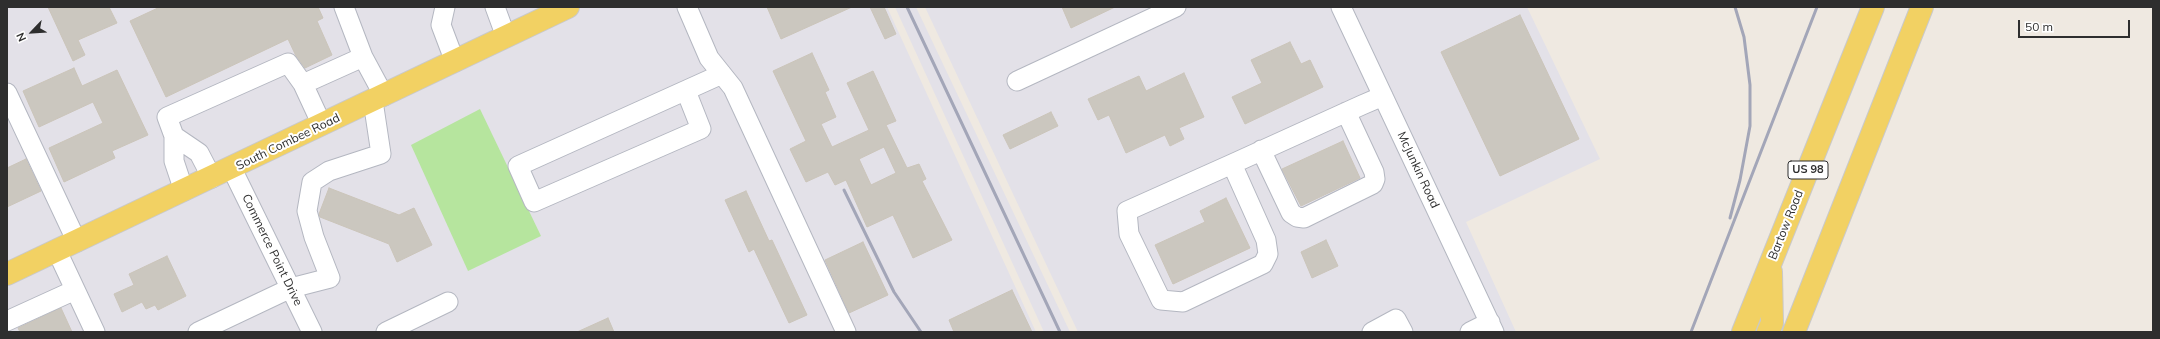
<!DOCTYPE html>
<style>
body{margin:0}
#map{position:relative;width:2160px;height:339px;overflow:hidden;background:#efe9e1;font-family:Mulish,sans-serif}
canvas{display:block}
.frame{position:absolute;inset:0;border:8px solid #2e2e2e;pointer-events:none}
.north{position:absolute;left:12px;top:12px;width:40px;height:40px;-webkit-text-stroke:3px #fff;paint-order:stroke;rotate:245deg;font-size:11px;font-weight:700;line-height:16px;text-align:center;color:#2e2e2e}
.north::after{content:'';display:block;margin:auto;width:14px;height:18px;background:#2e2e2e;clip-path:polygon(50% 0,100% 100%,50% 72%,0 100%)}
.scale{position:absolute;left:2018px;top:20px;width:112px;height:18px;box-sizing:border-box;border:2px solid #2e2e2e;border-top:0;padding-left:5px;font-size:12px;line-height:14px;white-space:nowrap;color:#2e2e2e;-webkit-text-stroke:3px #fff;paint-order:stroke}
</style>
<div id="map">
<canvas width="2160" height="339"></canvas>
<div class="frame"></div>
<div class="north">N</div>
<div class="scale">50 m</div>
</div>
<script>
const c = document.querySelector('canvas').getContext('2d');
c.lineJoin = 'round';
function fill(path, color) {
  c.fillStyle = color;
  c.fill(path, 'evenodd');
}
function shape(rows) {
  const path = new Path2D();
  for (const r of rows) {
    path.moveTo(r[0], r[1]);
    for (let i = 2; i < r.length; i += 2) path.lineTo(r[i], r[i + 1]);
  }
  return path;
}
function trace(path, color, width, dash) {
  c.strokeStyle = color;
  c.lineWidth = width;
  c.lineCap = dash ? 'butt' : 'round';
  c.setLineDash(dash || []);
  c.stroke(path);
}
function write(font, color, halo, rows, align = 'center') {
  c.font = font + ' Mulish,sans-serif';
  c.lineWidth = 4;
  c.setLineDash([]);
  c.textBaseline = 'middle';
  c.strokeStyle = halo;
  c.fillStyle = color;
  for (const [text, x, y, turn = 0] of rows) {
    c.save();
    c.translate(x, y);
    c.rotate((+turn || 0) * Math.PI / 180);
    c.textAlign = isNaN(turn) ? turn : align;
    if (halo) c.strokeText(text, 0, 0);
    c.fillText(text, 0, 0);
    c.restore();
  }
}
fill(shape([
 [7,7,887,7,1036,332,7,332],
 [895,7,916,7,1070,332,1044,332],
 [925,7,1527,7,1600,159,1466,222,1516,332,1078,332]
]), '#e3e1e8');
fill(shape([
 [480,109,541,236,468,271,411,145]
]), '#b6e59e');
const building = shape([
 [48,7,109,7,117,23,78,40,85,55,73,61,48,7],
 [160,7,318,7,323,18,317,21,332,55,305,68,296,56,288,39,166,97,130,21,160,7],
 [767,7,852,7,781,39,767,7],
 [870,7,884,7,896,34,885,39,870,7],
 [1062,7,1115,7,1071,28,1062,7],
 [1520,15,1579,139,1500,176,1441,52,1520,15],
 [1290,42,1301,64,1310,60,1323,87,1245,124,1232,97,1262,83,1251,60,1290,42],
 [812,53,829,90,825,92,836,117,821,124,832,147,869,130,847,83,873,71,896,121,886,125,907,168,919,164,926,179,922,181,952,240,913,258,893,215,867,227,846,180,835,185,828,172,806,182,790,149,806,141,773,71,812,53],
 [884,147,896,173,871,185,859,159,884,147],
 [74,68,82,86,117,70,148,135,112,151,115,158,64,182,49,148,103,123,93,102,39,127,23,91,74,68],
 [1184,73,1204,117,1179,128,1184,139,1170,146,1165,135,1126,153,1109,115,1098,120,1088,99,1139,76,1146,91,1184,73],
 [1051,112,1058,126,1010,149,1003,135,1051,112],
 [1343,141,1360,178,1301,206,1282,169,1343,141],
 [26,159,41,191,7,207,7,168,26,159],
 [329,188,399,215,414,208,432,245,397,262,389,244,320,217,319,214,329,188],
 [746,191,769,241,772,240,807,315,789,323,754,249,749,252,725,200,746,191],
 [1226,198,1250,248,1173,284,1155,245,1205,222,1200,211,1226,198],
 [1326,240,1338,266,1312,278,1301,252,1326,240],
 [863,242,888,295,849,313,825,260,863,242],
 [167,256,186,296,158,310,155,305,146,309,142,302,122,312,114,294,134,285,129,274,167,256],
 [1012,290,1032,332,954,332,949,320,1012,290],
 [61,308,72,332,20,332,18,328,61,308],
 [608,318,614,332,577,332,608,318]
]);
fill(building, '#cbc7bf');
trace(building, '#cbc5ba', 1);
const minor = shape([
 [344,7,363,57],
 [445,7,441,25,455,62],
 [495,7,506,37],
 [687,7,709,58,733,88,846,332],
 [1341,7,1494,332],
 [1017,81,1176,7],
 [686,91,701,129,534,202,518,166,722,74],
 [7,93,77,242],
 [322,125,303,84,363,57,384,96],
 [174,136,167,117,288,63,303,84],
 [1261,150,1291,213,1297,217,1304,218,1373,184,1375,179,1374,172,1346,112],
 [1232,164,1266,240,1268,254,1263,264,1183,302,1161,300,1129,234,1127,211,1232,164,1362,105,1383,96],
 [232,169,312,332],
 [184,191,174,161,174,136,199,153,212,178],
 [57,251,95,332],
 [7,321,75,290],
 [198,332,291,288,330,278,314,237,307,211,312,182,329,171,381,154,373,101],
 [386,332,448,302],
 [1372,332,1396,319,1403,332],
 [1470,332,1490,322]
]);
const major = shape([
 [7,274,568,7],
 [1743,332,1873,7],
 [1768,332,1772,323,1771,272],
 [1794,332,1922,7]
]);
trace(minor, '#b4b7c1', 21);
trace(major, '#c9c9c9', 24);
trace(minor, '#fff', 19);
trace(major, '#f2d163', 22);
trace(shape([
 [907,7,1060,332],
 [844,190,894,292,921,332],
 [1730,218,1740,180,1750,126,1750,85,1744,37,1735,7],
 [1691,332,1817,7]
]), '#a3a6b8', 3);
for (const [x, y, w] of [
 [1808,170,40]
]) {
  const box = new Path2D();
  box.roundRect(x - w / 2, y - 9, w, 18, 3);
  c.fillStyle = '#fff';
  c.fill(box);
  trace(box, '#2e2e2e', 1);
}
write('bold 11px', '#2e2e2e', null, [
 ["US 98",1808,170]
]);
write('12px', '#2e2e2e', '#fff', [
 ["South Combee Road",288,142,-26],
 ["McJunkin Road",1418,170,65],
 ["Bartow Road",1786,225,-68],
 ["Commerce Point Drive",272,250,64]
]);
</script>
